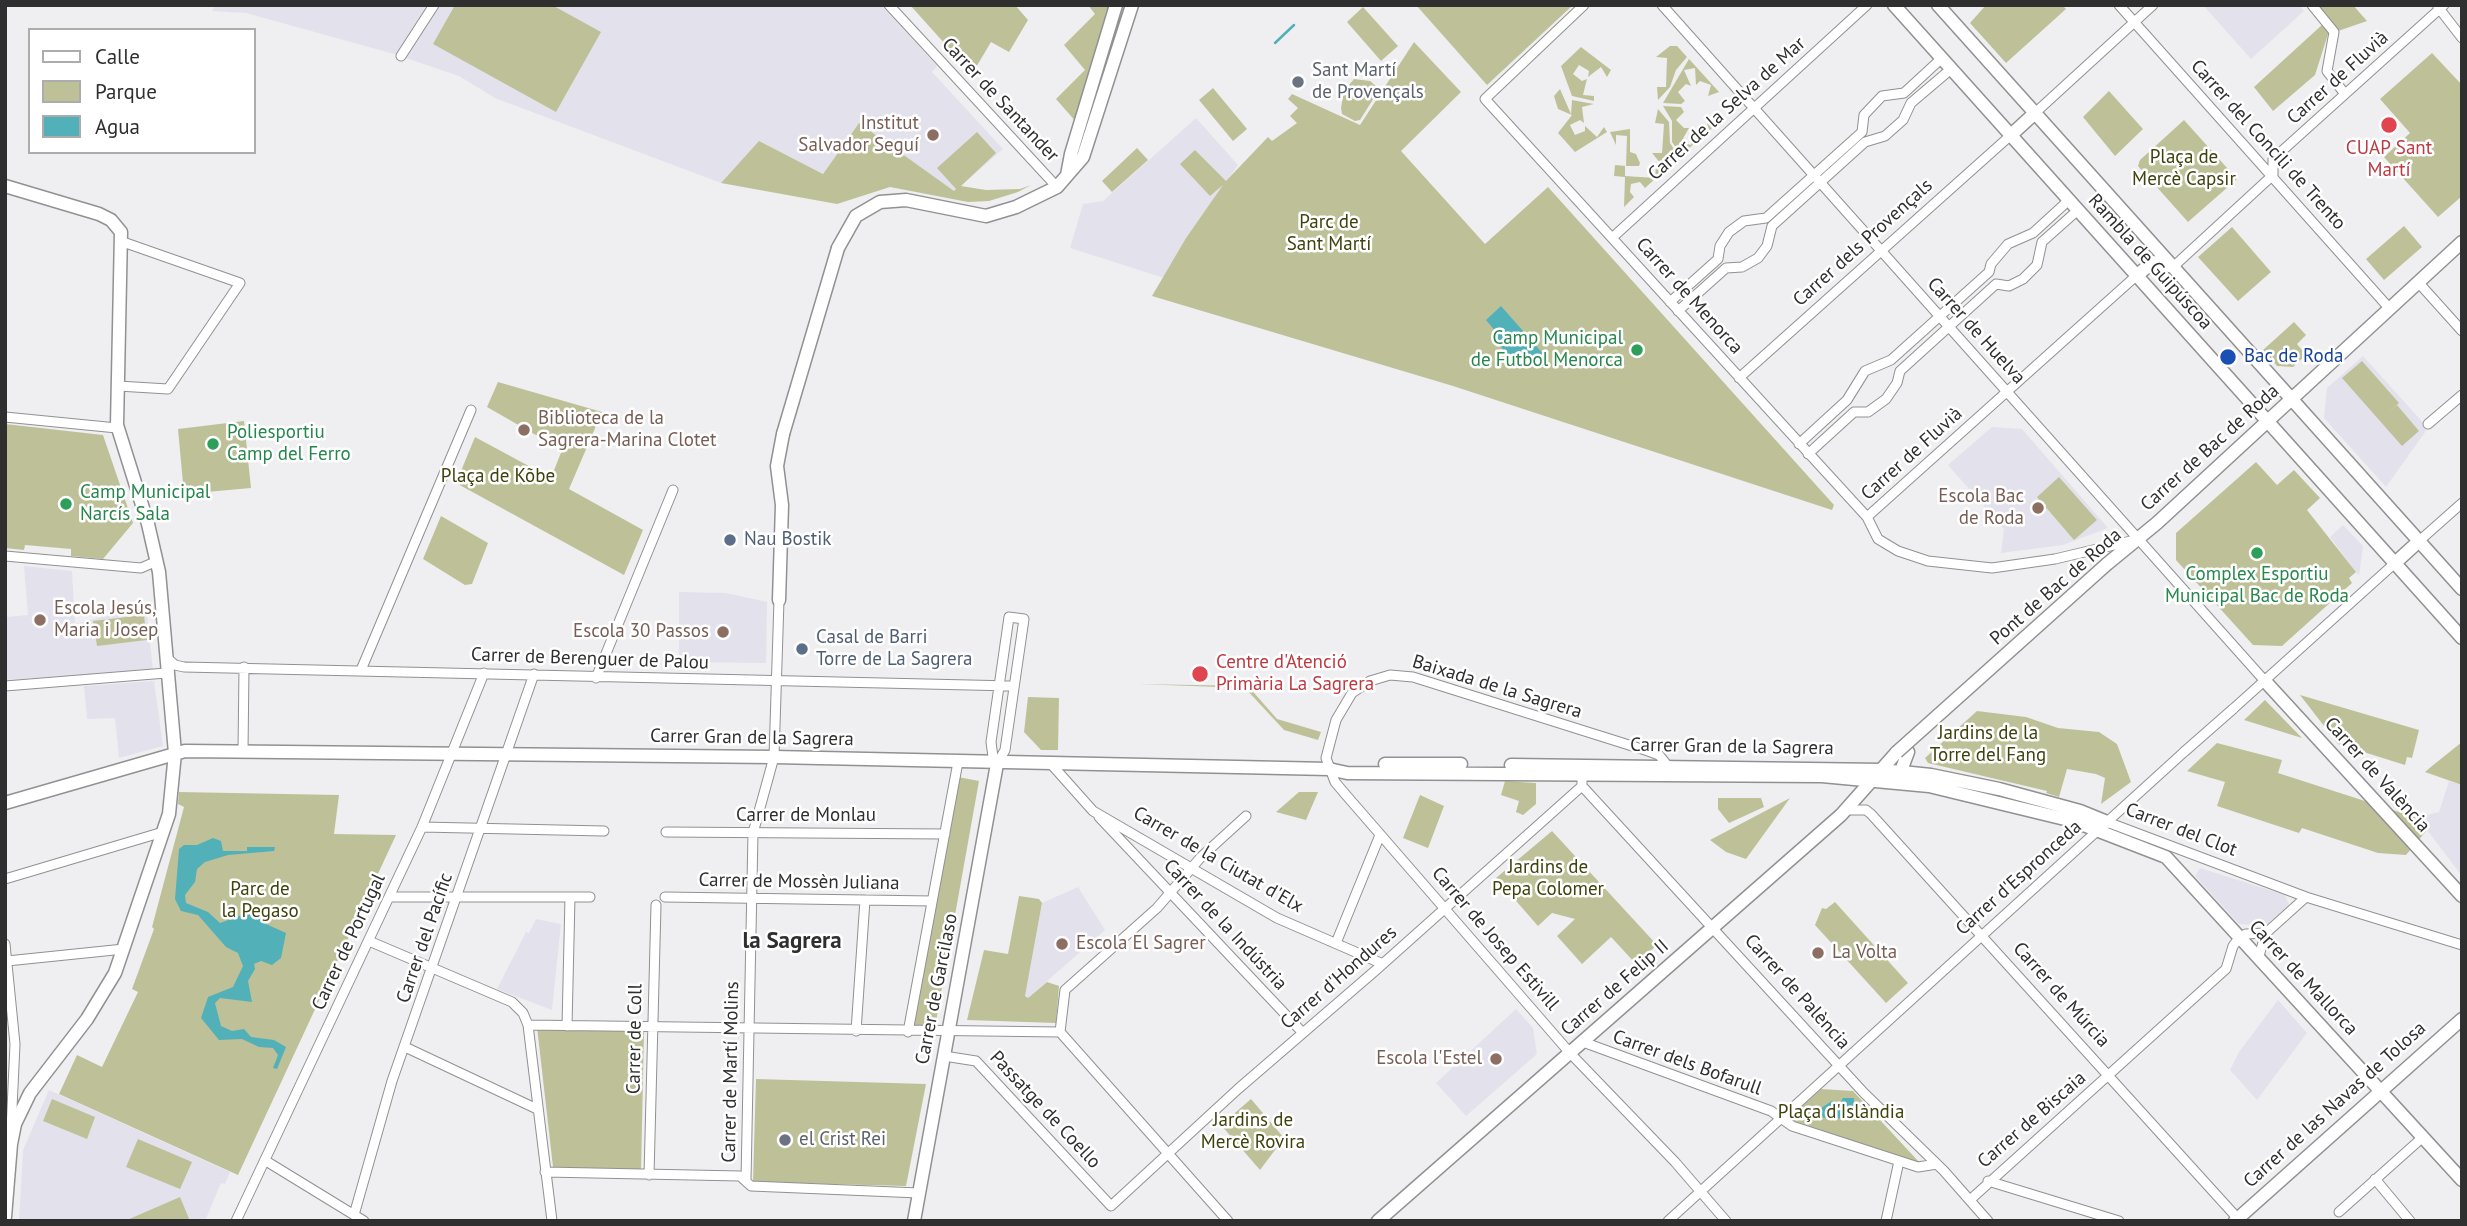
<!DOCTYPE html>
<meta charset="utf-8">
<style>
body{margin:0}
#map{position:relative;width:2467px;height:1226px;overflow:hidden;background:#efeff1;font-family:"PT Sans",sans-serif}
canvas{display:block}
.frame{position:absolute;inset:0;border:7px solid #302f30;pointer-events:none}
.legend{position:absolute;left:28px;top:28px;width:228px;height:126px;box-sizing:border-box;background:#fff;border:2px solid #acacac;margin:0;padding:9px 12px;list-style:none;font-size:21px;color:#302f30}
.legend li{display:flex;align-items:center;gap:14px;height:35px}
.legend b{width:35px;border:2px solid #acacac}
</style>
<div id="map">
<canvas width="2467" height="1226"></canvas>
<div class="frame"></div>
<ul class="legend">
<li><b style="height:9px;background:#fff"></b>Calle</li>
<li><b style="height:19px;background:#bec198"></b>Parque</li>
<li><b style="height:19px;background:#52b0b8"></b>Agua</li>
</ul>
</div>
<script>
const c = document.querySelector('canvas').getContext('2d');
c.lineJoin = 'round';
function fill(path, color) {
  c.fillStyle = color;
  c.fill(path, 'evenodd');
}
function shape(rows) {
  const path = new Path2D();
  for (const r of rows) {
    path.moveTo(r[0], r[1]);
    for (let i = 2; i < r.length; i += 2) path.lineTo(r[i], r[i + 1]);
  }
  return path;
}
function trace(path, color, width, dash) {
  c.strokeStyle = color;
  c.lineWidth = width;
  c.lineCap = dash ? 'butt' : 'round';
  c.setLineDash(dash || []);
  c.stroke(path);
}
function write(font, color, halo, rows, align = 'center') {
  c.font = font + ' "PT Sans",sans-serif';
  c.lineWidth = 5;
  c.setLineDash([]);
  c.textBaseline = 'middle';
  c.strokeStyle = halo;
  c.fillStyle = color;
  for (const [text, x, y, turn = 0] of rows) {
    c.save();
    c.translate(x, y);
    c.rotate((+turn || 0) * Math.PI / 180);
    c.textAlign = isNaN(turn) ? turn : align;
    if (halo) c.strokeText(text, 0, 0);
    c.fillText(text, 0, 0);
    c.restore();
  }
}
fill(shape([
 [215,5,881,5,937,66,932,72,1003,149,954,192,859,123,823,174,759,142,721,183,495,98,459,76,394,54,246,13,212,11],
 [2203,5,2299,5,2304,11,2251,59],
 [1196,118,1238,165,1186,238,1164,278,1070,248,1083,204,1103,201],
 [2363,356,2428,428,2386,487,2324,418,2327,388],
 [1992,427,2022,429,2108,528,2063,545,2001,553,2004,529,1948,465],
 [2343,525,2363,546,2359,576,2330,537],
 [24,566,72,571,75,624,146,605,153,671,5,680,5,617,28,615],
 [679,592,726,593,767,602,766,663,679,662],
 [154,681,163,746,119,758,115,718,87,719,84,686],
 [2449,781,2462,785,2462,876,2427,830,2427,815,2439,812],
 [2200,868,2285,895,2289,905,2265,926,2239,924,2195,876],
 [1078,887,1105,930,1028,998,1025,996,1042,903],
 [536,919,561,924,552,1010,497,989,526,932,529,933],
 [2278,1000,2307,1033,2257,1100,2230,1070,2239,1052],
 [1516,1009,1533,1028,1537,1054,1466,1116,1436,1083],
 [49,1090,230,1172,225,1184,221,1183,205,1221,19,1221,23,1150]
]), '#e3e2ec');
fill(shape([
 [455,5,552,5,601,32,556,112,433,44],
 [910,5,1015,5,1028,20,1009,52,991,42,972,74],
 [1088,5,1111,5,1077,123,1056,99,1085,70,1064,45,1095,14],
 [1416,5,1573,5,1487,85],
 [1986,5,2062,5,2066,9,2006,63,1970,23],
 [2315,5,2353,5,2367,21,2338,31],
 [1363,7,1398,46,1381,61,1347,22],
 [2323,24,2329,31,2315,75,2273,111,2254,87],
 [1414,42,1461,92,1401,151,1485,244,1548,187,1834,505,1832,510,1453,386,1152,296,1186,238,1223,185,1210,196,1180,164,1195,150,1226,181,1268,137,1272,141,1297,123,1290,116,1298,108,1288,99,1292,94,1360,125],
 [1670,46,1677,46,1687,57,1676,70,1670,87,1658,100,1657,87,1666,87,1667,58,1656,57],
 [1581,47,1611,70,1607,77,1601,67,1588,77,1589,71,1579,65,1573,74,1582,81,1587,79,1583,95,1594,96,1594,101,1572,96,1561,66],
 [2432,53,2462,85,2462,196,2438,217,2384,157,2410,133,2380,99],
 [1689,59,1719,92,1708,96,1711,85,1700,81,1696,85,1695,68,1684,70,1691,86,1686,84,1678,92,1685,101,1681,104,1663,103],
 [1354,79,1370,81,1377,87,1377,93,1360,120,1355,121,1342,114,1341,108,1344,91],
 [1213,88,1247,129,1233,141,1199,100],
 [1560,89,1571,114,1572,100,1594,104,1582,107,1584,123,1580,120,1570,125,1575,135,1585,131,1585,126,1597,137,1604,127,1607,132,1575,152,1558,133,1572,115,1558,109,1554,96],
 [2109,91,2143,129,2115,156,2083,117],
 [1663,106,1681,107,1684,112,1676,120,1684,128,1689,128,1681,142,1691,145,1694,129,1698,133,1709,130,1706,119,1717,123,1709,131,1681,155,1672,142,1672,121],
 [1658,109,1669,122,1670,143,1679,157,1670,165,1661,164,1652,153,1662,153,1664,124,1655,123],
 [2184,120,2237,179,2188,222,2138,166,2140,160],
 [859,123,954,191,956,189,937,168,977,132,996,153,961,186,986,190,1020,189,1031,185,1018,192,989,201,968,202,890,187,837,204,721,183,759,141,823,174],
 [1630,129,1630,152,1636,154,1640,163,1639,166,1625,166,1625,176,1655,178,1656,167,1667,168,1645,188,1640,182,1631,184,1630,192,1634,197,1624,207,1625,177,1614,176,1615,165,1626,166,1627,136,1616,135,1616,145,1610,132],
 [1137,148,1148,160,1112,192,1102,181],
 [2404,226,2422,247,2384,280,2366,259],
 [2232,227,2271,272,2238,301,2198,257],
 [2294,322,2306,335,2297,344,2306,355,2293,367,2277,366,2263,350],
 [2362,361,2399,403,2383,417,2397,405,2419,431,2402,446,2342,378],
 [498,382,602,412,569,489,643,530,624,575,456,483,475,437,551,478,562,450,487,407],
 [244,421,251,488,184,494,178,429],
 [5,424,103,435,133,523,103,559,71,556,71,549,25,545,24,550,5,548],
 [2256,462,2277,485,2294,470,2320,498,2307,510,2356,572,2349,578,2352,583,2282,646,2253,645,2176,560,2176,533],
 [2059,477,2097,520,2074,540,2037,497],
 [441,516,488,543,472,584,465,585,423,559],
 [144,615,147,640,97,646,93,621],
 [1138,684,1248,686,1277,719,1321,732,1318,740,1284,730,1245,688],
 [2300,695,2419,730,2412,758,2407,757,2405,765,2338,744],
 [1028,697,1059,698,1058,750,1041,750,1024,732],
 [2265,700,2302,738,2244,720],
 [1977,711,2026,717,2058,728,2099,732,2117,744,2131,782,2101,804,2105,778,2096,774,2067,769,2059,797,2046,793,2047,791,1928,763,1925,758],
 [2462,742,2462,785,2425,772,2432,766],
 [2217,743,2282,760,2278,773,2427,821,2427,830,2406,855,2378,853,2302,828,2299,833,2217,806,2225,782,2187,771],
 [958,777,979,781,935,1027,912,1026],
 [1505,781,1536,783,1536,804,1523,815,1516,812,1519,801,1501,795],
 [179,792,339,795,334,834,396,835,238,1175,59,1094,77,1055,102,1067,138,992,132,989,154,929,152,927,184,807,178,804],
 [1299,792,1318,792,1306,820,1276,812],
 [1420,795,1444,806,1428,848,1403,838],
 [1718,798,1761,798,1764,807,1729,823,1718,809],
 [1790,798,1746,859,1726,852,1710,840],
 [1552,831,1657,945,1636,964,1611,937,1582,964,1557,936,1575,919,1552,913,1538,926,1496,878],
 [1019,896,1039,899,1042,903,1025,996,1028,998,1047,982,1059,986,1056,1023,967,1020,984,950,1008,954],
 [1835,902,1908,983,1886,1003,1815,925,1822,908,1826,909],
 [537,1027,644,1032,641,1171,553,1167],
 [756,1079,926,1084,906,1186,753,1182],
 [1821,1089,1853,1091,1920,1163,1788,1119],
 [52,1099,95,1117,87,1139,43,1121],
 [1251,1099,1284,1138,1260,1170,1221,1125],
 [138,1139,192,1162,180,1189,126,1167],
 [180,1197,190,1221,127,1220]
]), '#bec198');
fill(shape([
 [1501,306,1546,357,1535,366,1510,358,1492,336,1496,332,1486,320],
 [213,838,221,841,223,851,247,851,247,847,275,847,274,851,228,855,205,862,197,869,195,882,185,895,186,903,208,912,220,923,256,910,266,924,286,933,281,958,272,965,261,961,254,964,255,969,248,981,252,1002,220,998,215,1003,221,1026,232,1031,244,1029,251,1037,274,1040,286,1047,277,1069,273,1068,278,1055,273,1048,259,1047,242,1039,219,1040,201,1018,208,997,233,987,243,966,238,953,226,947,198,915,181,911,175,899,179,849,184,845,197,845],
 [1843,1098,1854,1098,1853,1119,1807,1117,1832,1101,1840,1103]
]), '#52b0b8');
trace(shape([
 [1275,43,1294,25]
]), '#52b0b8', 2.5);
const street = shape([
 [889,5,1057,187],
 [1584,5,1485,99,1867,517,1878,539,1898,551,1928,561,1992,568,2055,559,2135,540],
 [1662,5,2264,680],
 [2119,5,2390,309],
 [2312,5,2334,32,2327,71,2345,94],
 [2438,7,2462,38],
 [401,56,434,5],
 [2035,113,2153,5],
 [1612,238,1867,5],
 [2173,267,2273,175,2273,159,2444,5],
 [2418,282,2462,331],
 [1670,302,1718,259,1720,246,1729,232,1744,221,1766,218,1862,132,1864,115,1882,96,1904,93,1942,58],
 [1678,311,1726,268,1742,267,1758,258,1767,246,1772,226,1865,142,1885,136,1903,120,1911,103,1951,69],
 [1739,378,2011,135],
 [118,386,168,389,240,283,123,242],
 [5,417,117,428],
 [2428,424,2462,395],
 [1799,444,1847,400,1865,371,1891,360,1989,272,1991,264,2008,244,2033,233,2069,200],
 [1808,454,1854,412,1868,412,1886,399,1897,383,1900,371,1996,284,2009,286,2023,279,2037,265,2042,242,2078,210],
 [1867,517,2136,276],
 [2418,542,2462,503],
 [5,556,141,568,157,561],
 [1009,617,1024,619,1005,750,997,764,993,757,991,742,1009,617],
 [168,659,175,665,184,667,1013,686],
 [361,670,471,410],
 [596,678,673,490],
 [5,686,166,673,169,670],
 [2233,709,2395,563],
 [243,752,244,667],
 [1052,765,1093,811,1277,918,1383,964],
 [1667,765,1659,755,1648,751,1413,677,1390,675,1370,681,1352,693,1336,720,1326,758,1335,782,1346,795,1570,1053,1675,1162,1726,1221],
 [1582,786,1864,1093,1944,1171,1988,1221],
 [1847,810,1866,810,1871,814,2240,1221],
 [1099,817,1302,1032],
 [2107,822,2306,897,2462,945],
 [422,827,604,831],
 [666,832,945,834],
 [5,879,163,832],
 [390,897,590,897],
 [665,897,932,901],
 [369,941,512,1002,523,1013,528,1025,552,1221],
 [1336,943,1380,835],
 [5,944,15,1044,11,1130],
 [2258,959,2266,933,2306,897],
 [7,961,124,949],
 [528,1025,1060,1032,1228,1221],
 [567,1026,570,897],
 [856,1031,865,900],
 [908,1032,958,762],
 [1060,1032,1065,990,1157,908,1201,857,1246,816],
 [1583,1042,1771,1111,1792,1126,1918,1167,1937,1164],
 [405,1047,537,1109],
 [944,1056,976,1061,1111,1206,1238,1089,1376,970,1582,786,1582,771],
 [266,1161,364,1221],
 [545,1172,740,1176,751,1186,919,1193],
 [649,1175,656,905],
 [2375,1179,2410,1221],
 [746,1180,753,833,774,757,779,600],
 [1988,1181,2119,1221],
 [1971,1199,2226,969,2233,946,2239,938,2246,934,2266,933],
 [2339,1212,2423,1137],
 [354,1215,392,1081,534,674],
 [236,1221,422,827,484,673],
 [1668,1221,2184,752],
 [1886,1221,1899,1161]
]);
const secondary = shape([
 [1894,5,2462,638],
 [1938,5,2462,589],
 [2011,135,2035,113],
 [1067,175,1071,154,1116,5],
 [5,186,99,214,111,220,121,232,117,425,148,524,159,572,175,753,169,814,115,973,87,1019,30,1093,15,1124,11,1144,5,1217],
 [838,248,856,216,880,202,906,200,986,216,1016,207,1057,187,1083,157,1132,5],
 [2136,276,2153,262,2173,267],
 [2395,563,2418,542],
 [2107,564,2157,523,2462,242],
 [779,600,782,505,777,466,783,434],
 [2264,680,2462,896],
 [1385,764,1461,764],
 [1511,765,1882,770,1931,775,1999,789,2080,811,2107,822],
 [1898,779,1908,752],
 [5,803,185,751,774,757,1329,769,1347,773,1822,776,1929,786,2073,821,2166,857,2462,1180],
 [914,1221,997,764],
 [1378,1221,1841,815,1897,752],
 [2235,1221,2462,1019]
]);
trace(street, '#919193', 11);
trace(secondary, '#919193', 15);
trace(street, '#fff', 9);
trace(secondary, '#fff', 12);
const streetBridge = shape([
 [2184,752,2233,709]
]);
const secondaryBridge = shape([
 [783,434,838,248],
 [1897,752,2107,564]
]);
trace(streetBridge, '#919193', 11, []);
trace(secondaryBridge, '#919193', 15, []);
trace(streetBridge, '#fff', 9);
trace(secondaryBridge, '#fff', 12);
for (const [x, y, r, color] of [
 [1298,82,7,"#6b7280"],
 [2389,125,9,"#e0444e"],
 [933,135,7,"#8d6e63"],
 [1637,350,7,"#2e9e5b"],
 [2228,357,9,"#1a4fb4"],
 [524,430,7,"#8d6e63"],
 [213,444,7,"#2e9e5b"],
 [66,504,7,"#2e9e5b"],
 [2038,508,7,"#8d6e63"],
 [730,540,7,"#5c6f8a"],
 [2257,553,7,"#2e9e5b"],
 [40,620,7,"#8d6e63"],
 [723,632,7,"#8d6e63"],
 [802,649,7,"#5c6f8a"],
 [1200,674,9,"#e0444e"],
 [1062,944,7,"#8d6e63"],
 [1818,953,7,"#8d6e63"],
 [1496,1059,7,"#8d6e63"],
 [785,1140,7,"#6b7280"]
]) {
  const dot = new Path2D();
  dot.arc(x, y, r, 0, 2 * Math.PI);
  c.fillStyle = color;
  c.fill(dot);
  trace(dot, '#fff', 2.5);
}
write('19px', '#5b616d', '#fff', [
 ["Sant Martí",1312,71],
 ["de Provençals",1312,93],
 ["el Crist Rei",799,1140]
], 'left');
write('19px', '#302f30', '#fff', [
 ["Carrer de Fluvià",2338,78,-42],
 ["Carrer de Santander",1000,100,47],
 ["Carrer de la Selva de Mar",1727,109,-42],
 ["Carrer del Concili de Trento",2268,145,48],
 ["Carrer dels Provençals",1863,243,-42],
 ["Rambla de Guipúscoa",2150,262,48],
 ["Carrer de Menorca",1689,296,48],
 ["Carrer de Huelva",1976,331,48],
 ["Carrer de Bac de Roda",2210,448,-42],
 ["Carrer de Fluvià",1912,454,-42],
 ["Pont de Bac de Roda",2056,587,-41],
 ["Carrer de Berenguer de Palou",590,659,2],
 ["Baixada de la Sagrera",1497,687,17],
 ["Carrer Gran de la Sagrera",752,738,1],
 ["Carrer Gran de la Sagrera",1732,747,1],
 ["Carrer de València",2377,775,48],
 ["Carrer de Monlau",806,816],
 ["Carrer del Clot",2181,830,21],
 ["Carrer de la Ciutat d'Elx",1218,860,30],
 ["Carrer d'Espronceda",2019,878,-42],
 ["Carrer de Mossèn Juliana",799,882,1],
 ["Carrer de la Indústria",1225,925,47],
 ["Carrer del Pacífic",425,938,-71],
 ["Carrer de Josep Estivill",1495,939,49],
 ["Carrer de Portugal",349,942,-65],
 ["Carrer d'Hondures",1339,978,-41],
 ["Carrer de Mallorca",2303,978,47],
 ["Carrer de Felip II",1615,988,-41],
 ["Carrer de Garcilaso",937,989,-79],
 ["Carrer de Palència",1797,992,48],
 ["Carrer de Múrcia",2061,995,48],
 ["Carrer de Coll",635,1039,-89],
 ["Carrer dels Bofarull",1687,1063,20],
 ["Carrer de Martí Molins",731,1072,-89],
 ["Carrer de las Navas de Tolosa",2335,1105,-42],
 ["Passatge de Coello",1045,1110,47],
 ["Carrer de Biscaia",2032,1120,-41]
]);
write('19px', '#785e54', '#fff', [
 ["Institut",919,124],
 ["Salvador Seguí",919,146],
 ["Biblioteca de la",538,419,"left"],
 ["Sagrera-Marina Clotet",538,441,"left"],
 ["Escola Bac",2024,497],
 ["de Roda",2024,519],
 ["Escola Jesús,",54,609,"left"],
 ["Maria i Josep",54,631,"left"],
 ["Escola 30 Passos",709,632],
 ["Escola El Sagrer",1076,944,"left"],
 ["La Volta",1832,953,"left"],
 ["Escola l'Estel",1482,1059]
], 'right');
write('19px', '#be3a42', '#fff', [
 ["CUAP Sant",2389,149],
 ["Martí",2389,171],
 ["Centre d'Atenció",1216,663,"left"],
 ["Primària La Sagrera",1216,685,"left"]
]);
write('19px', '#40420d', '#fff', [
 ["Plaça de",2184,158],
 ["Mercè Capsir",2184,180],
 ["Parc de",1329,223],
 ["Sant Martí",1329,245],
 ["Plaça de Kõbe",498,477],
 ["Jardins de la",1988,734],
 ["Torre del Fang",1988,756],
 ["Jardins de",1548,868],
 ["Pepa Colomer",1548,890],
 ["Parc de",260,890],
 ["la Pegaso",260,912],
 ["Plaça d'Islàndia",1841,1113],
 ["Jardins de",1253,1121],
 ["Mercè Rovira",1253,1143]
]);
write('19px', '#27864d', '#fff', [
 ["Camp Municipal",1623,339,"right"],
 ["de Futbol Menorca",1623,361,"right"],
 ["Poliesportiu",227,433],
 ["Camp del Ferro",227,455],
 ["Camp Municipal",80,493],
 ["Narcís Sala",80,515],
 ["Complex Esportiu",2257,575,"center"],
 ["Municipal Bac de Roda",2257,597,"center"]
], 'left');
write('19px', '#164399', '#fff', [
 ["Bac de Roda",2244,357]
], 'left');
write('19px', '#4e5e75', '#fff', [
 ["Nau Bostik",744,540],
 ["Casal de Barri",816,638],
 ["Torre de La Sagrera",816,660]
], 'left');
write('bold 23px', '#302f30', '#fff', [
 ["la Sagrera",792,941]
]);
</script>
